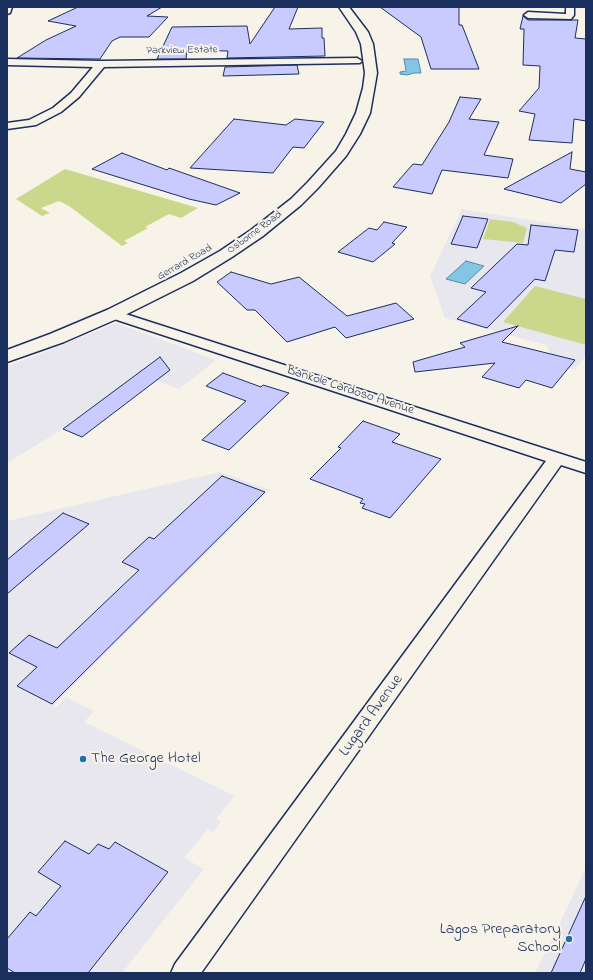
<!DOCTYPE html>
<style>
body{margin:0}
#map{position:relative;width:593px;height:980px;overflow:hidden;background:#f7f3e8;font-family:"Indie Flower",sans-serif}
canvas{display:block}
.frame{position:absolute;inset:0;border:8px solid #1b2f5e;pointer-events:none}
</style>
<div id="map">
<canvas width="593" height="980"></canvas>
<div class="frame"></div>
</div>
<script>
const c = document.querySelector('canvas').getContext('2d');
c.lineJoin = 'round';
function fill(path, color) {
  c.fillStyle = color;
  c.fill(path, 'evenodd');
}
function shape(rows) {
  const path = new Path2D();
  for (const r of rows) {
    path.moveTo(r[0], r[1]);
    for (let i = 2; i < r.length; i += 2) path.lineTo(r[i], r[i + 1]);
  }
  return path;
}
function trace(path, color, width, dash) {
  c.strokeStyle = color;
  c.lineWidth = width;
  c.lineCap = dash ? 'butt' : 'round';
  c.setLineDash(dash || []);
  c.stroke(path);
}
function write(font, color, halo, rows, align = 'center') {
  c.font = font + ' "Indie Flower",sans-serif';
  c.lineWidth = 4;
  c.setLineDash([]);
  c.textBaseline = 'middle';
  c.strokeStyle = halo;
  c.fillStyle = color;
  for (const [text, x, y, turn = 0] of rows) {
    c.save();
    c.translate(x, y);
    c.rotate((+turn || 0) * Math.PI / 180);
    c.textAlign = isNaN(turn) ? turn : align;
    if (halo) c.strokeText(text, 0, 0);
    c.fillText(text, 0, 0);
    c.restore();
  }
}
fill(shape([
 [462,209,586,229,586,355,575,370,555,363,546,345,445,318,430,276],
 [116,323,216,360,179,389,138,374,63,429,7,463,7,366,35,356],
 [220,472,270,490,53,706,56,708,66,697,94,711,84,722,235,796,216,819,221,822,213,832,208,829,184,858,204,869,122,973,7,973,7,521],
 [586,867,586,973,535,973,568,906]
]), '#e9e7ee');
fill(shape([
 [65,169,198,208,181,218,169,214,145,227,148,228,124,241,128,243,122,246,69,206,59,201,41,208,50,213,42,216,16,199],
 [490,219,513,222,527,228,523,243,483,239],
 [535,286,586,299,586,321,579,319,586,321,586,345,503,322]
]), '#cbd88c');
const water = shape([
 [404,59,418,59,421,73,414,73,407,75,400,74,400,72,406,71,404,59],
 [466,261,484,266,465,284,446,279,466,261]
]);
fill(water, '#82c6e3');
trace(water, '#598aae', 1);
const building = shape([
 [78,7,162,7,147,16,168,17,149,37,120,37,112,41,100,59,17,58,46,40,76,26,48,21,78,7],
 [275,7,298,7,289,29,322,28,322,38,324,38,325,56,227,58,228,51,187,50,186,59,157,59,172,27,247,26,250,44,275,7],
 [380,7,459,7,459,25,462,25,479,69,431,69,421,37,380,7],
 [523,16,528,20,578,20,575,38,586,39,586,121,574,119,572,143,529,140,535,114,519,111,539,88,540,66,523,65,524,29,520,29,523,16],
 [297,65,299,74,223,76,225,67,297,65],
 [460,97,481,99,469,119,499,122,484,155,513,159,508,178,442,170,432,194,393,187,413,164,422,165,449,122,460,97],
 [234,119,286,125,295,119,324,122,304,148,293,147,273,173,190,168,234,119],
 [572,152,570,169,586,172,586,184,561,203,504,189,572,152],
 [122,153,167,170,169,168,240,193,216,205,189,199,92,169,122,153],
 [463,216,488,219,477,248,451,244,463,216],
 [384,222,407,227,392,243,395,244,373,262,338,252,369,228,377,230,384,222],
 [531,225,578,230,574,252,555,250,545,281,535,279,487,328,457,319,486,292,471,288,517,244,528,245,531,225],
 [231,272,271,284,299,277,347,316,396,303,414,319,346,338,335,327,287,342,255,310,247,310,217,282,231,272],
 [518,326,502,342,575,360,552,388,526,380,519,388,482,377,495,363,415,372,413,362,465,347,460,343,518,326],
 [160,357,170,370,82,437,63,429,160,357],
 [223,373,261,387,263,385,289,393,229,450,202,440,246,401,206,386,223,373],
 [363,421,400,434,392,442,441,459,390,518,362,508,365,504,360,503,363,499,310,479,341,448,338,447,363,421],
 [222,476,265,492,52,704,17,686,37,667,9,653,29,635,57,648,139,570,122,562,149,537,154,539,222,476],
 [63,513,89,524,7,594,7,560,63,513],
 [65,841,89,854,98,844,109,849,115,842,168,872,88,973,15,973,7,968,7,939,30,912,36,916,61,886,38,872,65,841],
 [586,896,586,959,580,973,551,973,586,896]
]);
fill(building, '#c9cafd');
trace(building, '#1b2f5e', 1);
const minor = shape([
 [7,7,12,7,10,13,7,14,7,7],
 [566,7,574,7,574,15,571,19,528,18,524,15,528,12,566,14,566,7],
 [357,58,362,61,360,63,104,67,79,97,61,112,36,125,7,129,7,123,29,120,53,108,71,93,93,67,7,65,7,59,101,61,357,58],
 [113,310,586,462,586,473,561,465,201,973,171,973,175,964,546,461,108,317,106,314,108,311,113,310]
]);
const primary = shape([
 [339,7,349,7,368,32,373,44,377,73,370,113,360,134,346,156,318,188,301,205,263,236,232,257,193,281,119,318,64,342,7,362,7,350,50,334,107,310,181,273,220,251,251,230,291,199,308,182,336,151,346,134,356,113,363,88,365,73,361,44,356,32,339,7]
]);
trace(minor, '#1b2f5e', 3);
trace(primary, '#1b2f5e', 3);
fill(minor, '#f7f3e8');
fill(primary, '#f7f3e8');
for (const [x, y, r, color] of [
 [83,759,4,"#1f6fb2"],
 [569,939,4,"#1f6fb2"]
]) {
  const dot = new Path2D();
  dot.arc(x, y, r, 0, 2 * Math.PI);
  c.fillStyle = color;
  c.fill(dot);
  trace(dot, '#f7f3e8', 1.5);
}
write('11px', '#1b2f5e', '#f7f3e8', [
 ["Parkview Estate",182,51,-1],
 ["Osborne Road",255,233,-36],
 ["Gerrard Road",185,263,-30]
]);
write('13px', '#1b2f5e', '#f7f3e8', [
 ["Bankole Cardoso Avenue",350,391,18]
]);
write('16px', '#1b2f5e', '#f7f3e8', [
 ["Lugard Avenue",372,716,-54]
]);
write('16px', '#1b2f5e', '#f7f3e8', [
 ["The George Hotel",91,759],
 ["Lagos Preparatory",561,930,"right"],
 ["School",561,948,"right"]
], 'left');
</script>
